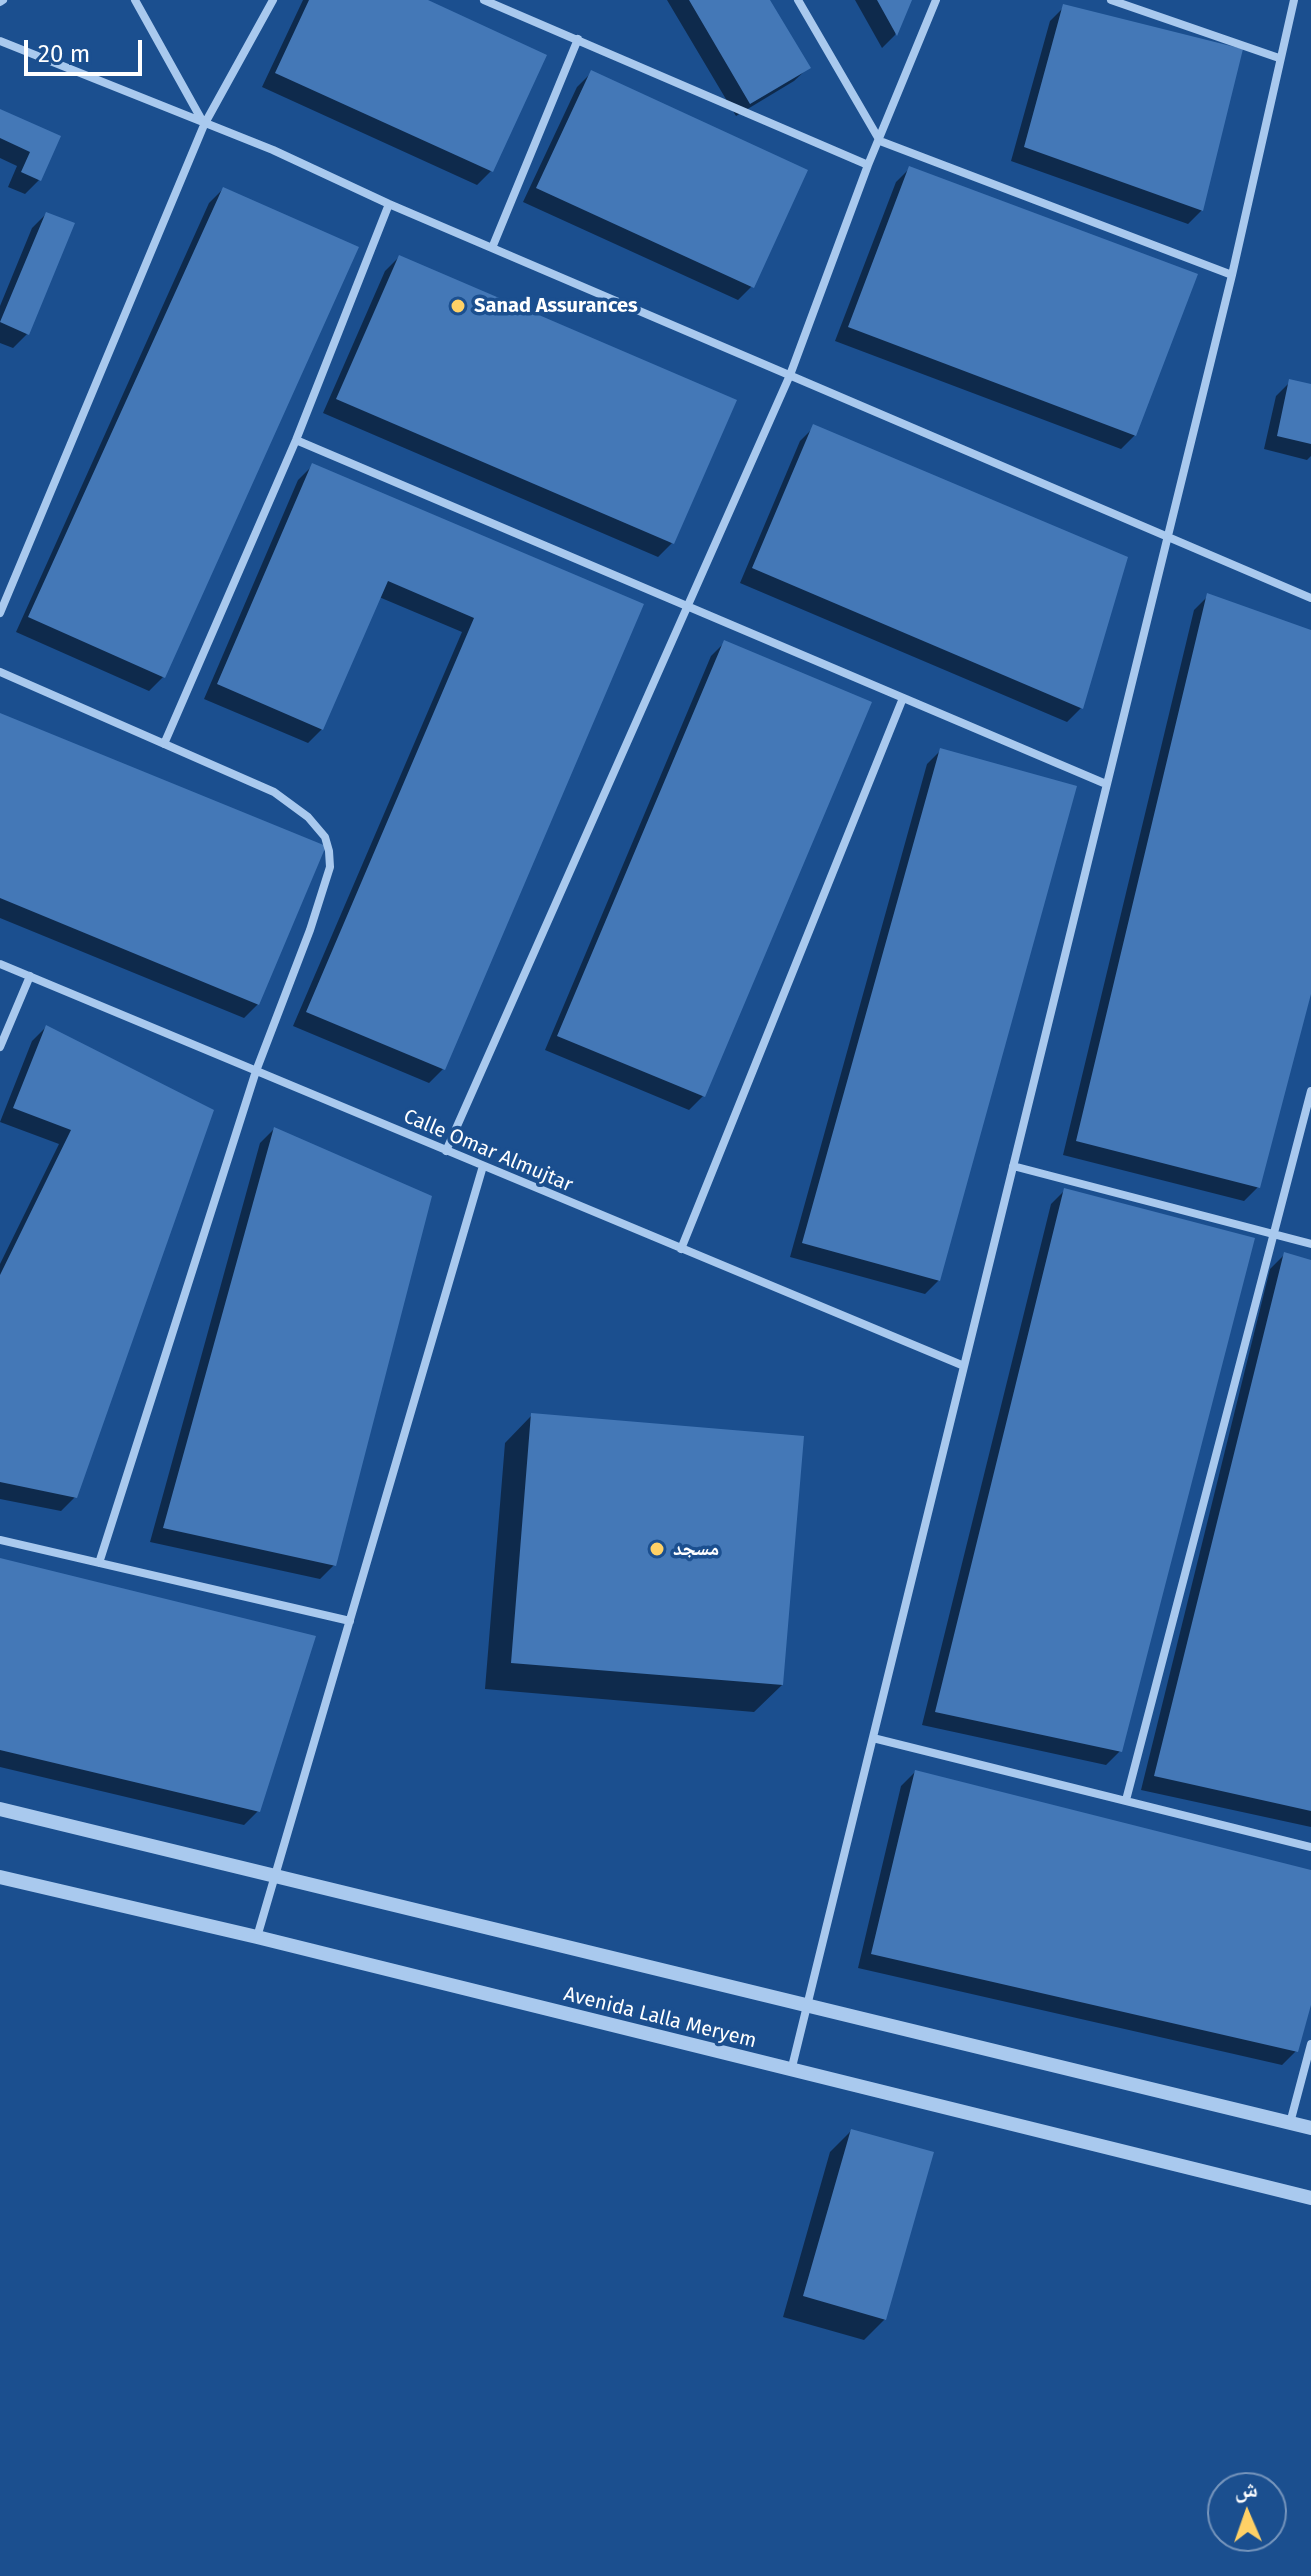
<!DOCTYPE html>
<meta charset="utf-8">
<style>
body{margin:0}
#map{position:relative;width:1311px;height:2576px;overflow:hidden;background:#1b4f8f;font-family:"Fira Sans","Noto Naskh Arabic",sans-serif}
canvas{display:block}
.north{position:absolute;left:1207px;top:2472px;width:80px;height:80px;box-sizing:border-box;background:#1b4f8f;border:2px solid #7695bc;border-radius:50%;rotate:358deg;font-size:22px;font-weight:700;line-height:32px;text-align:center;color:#fff}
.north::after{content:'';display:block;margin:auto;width:28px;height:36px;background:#ffd166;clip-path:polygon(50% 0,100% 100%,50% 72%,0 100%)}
.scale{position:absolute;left:24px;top:40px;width:118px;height:36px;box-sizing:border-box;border:4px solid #fff;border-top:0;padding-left:10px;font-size:24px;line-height:28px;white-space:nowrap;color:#fff;-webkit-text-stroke:6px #1b4f8f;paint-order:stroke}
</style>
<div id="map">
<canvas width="1311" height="2576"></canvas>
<div class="north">ش</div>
<div class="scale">20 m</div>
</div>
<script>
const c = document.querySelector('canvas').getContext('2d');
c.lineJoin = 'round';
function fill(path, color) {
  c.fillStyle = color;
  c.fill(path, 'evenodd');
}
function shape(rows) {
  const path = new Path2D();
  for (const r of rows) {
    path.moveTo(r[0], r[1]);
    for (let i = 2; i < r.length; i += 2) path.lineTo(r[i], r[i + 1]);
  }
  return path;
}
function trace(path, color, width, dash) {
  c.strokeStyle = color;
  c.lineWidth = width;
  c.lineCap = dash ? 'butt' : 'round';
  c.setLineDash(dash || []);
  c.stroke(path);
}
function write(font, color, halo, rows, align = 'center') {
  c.font = font + ' "Fira Sans","Noto Naskh Arabic",sans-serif';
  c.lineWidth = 7;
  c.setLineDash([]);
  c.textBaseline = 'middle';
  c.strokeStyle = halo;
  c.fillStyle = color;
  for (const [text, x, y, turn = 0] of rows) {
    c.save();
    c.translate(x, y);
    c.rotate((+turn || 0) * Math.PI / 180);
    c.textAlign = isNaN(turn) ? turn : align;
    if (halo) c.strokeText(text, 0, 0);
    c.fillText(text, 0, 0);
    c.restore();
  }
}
fill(shape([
 [303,0,423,0,545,56,491,171,477,185,262,87],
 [667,0,768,0,808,68,794,81,736,116],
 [855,0,910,0,895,35,882,48],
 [1064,7,1202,210,1188,224,1011,161,1050,21],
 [591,73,752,286,738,300,523,202,577,87],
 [0,113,58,137,39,180,25,194,8,187,17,166,0,158],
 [910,168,1135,435,1121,449,835,341,896,182],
 [223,189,356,248,163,677,149,691,16,632,209,203],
 [46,214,73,224,27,334,13,348,0,343,0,306,32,228],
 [399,257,672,543,658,557,323,413,385,271],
 [1290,382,1311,386,1311,456,1307,460,1264,449,1276,396],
 [814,427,1126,558,1081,708,1067,722,740,583,800,441],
 [312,466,642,606,443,1069,429,1083,293,1026,462,632,379,597,322,729,308,743,204,699,298,480],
 [1208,596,1311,632,1311,986,1258,1187,1244,1201,1063,1155,1194,610],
 [725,642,703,1096,689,1110,545,1050,711,656],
 [0,715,258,1004,244,1018,0,918],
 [941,750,939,1280,925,1294,790,1257,927,764],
 [46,1027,211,1111,75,1497,61,1511,0,1499,0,1264,59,1144,0,1122,32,1041],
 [274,1129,334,1565,320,1579,150,1542,260,1143],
 [1065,1190,1120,1751,1106,1765,922,1725,1051,1204],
 [1284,1255,1311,1262,1311,1827,1141,1790,1270,1269],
 [532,1415,782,1685,754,1712,485,1689,505,1443],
 [0,1560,258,1811,244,1825,0,1767],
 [915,1772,1311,1872,1311,1997,1296,2051,1282,2065,858,1968,901,1786],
 [851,2131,885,2319,864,2340,783,2317,830,2152]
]), '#0007');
fill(shape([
 [309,0,428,0,547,55,493,172,275,73],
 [689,0,770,0,811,68,750,104],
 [877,0,912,0,897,36],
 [1063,4,1243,49,1203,211,1024,147],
 [591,70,808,170,754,288,536,188],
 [0,109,61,136,41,181,21,172,30,152,0,138],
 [909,166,1198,274,1136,436,848,327],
 [223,187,359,247,165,678,28,617],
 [46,212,75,223,29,335,0,322],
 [399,255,737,400,674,544,336,399],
 [1289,379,1311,384,1311,444,1277,436],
 [813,424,1128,557,1083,709,752,568],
 [312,463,644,604,445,1070,306,1012,474,618,388,581,323,730,217,684],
 [1207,593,1311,630,1311,994,1260,1188,1076,1141],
 [724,640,872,702,705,1097,557,1036],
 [0,713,326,846,259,1005,0,898],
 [940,748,1077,786,940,1281,802,1243],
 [46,1025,214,1110,77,1498,0,1482,0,1275,71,1130,13,1108],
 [274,1127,432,1196,336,1566,163,1528],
 [1064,1188,1255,1238,1122,1752,935,1712],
 [1284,1252,1311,1260,1311,1811,1154,1776],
 [531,1413,804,1436,783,1685,511,1663],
 [0,1558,316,1636,260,1812,0,1750],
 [915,1770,1311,1870,1311,2005,1298,2052,871,1954],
 [851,2129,934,2152,886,2320,803,2296]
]), '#4478b7');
trace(shape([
 [135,0,204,124],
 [484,0,868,165],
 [798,0,880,141,1232,275],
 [1111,0,1279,58],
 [0,2,3,0],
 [0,41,273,150,389,204,1311,598],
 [492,248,578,39],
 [296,440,1106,784],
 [0,613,204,125,273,0],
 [0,672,274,792,308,817,325,837,329,851,330,867,310,930,256,1071,99,1563],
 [164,744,296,440,389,204],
 [0,964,964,1366],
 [0,1047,30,976],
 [446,1151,790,375,868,165,936,0],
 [1013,1166,1311,1244],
 [681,1249,903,698],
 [0,1540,350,1621],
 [873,1738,1311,1847],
 [1126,1800,1311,1091],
 [257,1937,483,1166],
 [791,2071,1232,275,1294,0],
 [1290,2123,1311,2044]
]), '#a9c9ee', 8);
trace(shape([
 [0,1809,1311,2128],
 [0,1877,257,1937,1311,2198]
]), '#a9c9ee', 14);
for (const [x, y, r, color] of [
 [458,306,8,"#ffd166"],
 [657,1549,8,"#ffd166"]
]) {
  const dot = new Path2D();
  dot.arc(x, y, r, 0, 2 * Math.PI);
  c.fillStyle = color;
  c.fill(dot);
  trace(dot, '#1b4f8f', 3);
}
write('bold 20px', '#fff', '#1b4f8f', [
 ["Sanad Assurances",474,306],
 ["مسجد",673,1549]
], 'left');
write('20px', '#fff', '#1b4f8f', [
 ["Calle Omar Almujtar",488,1151,23],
 ["Avenida Lalla Meryem",660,2018,14]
]);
</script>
